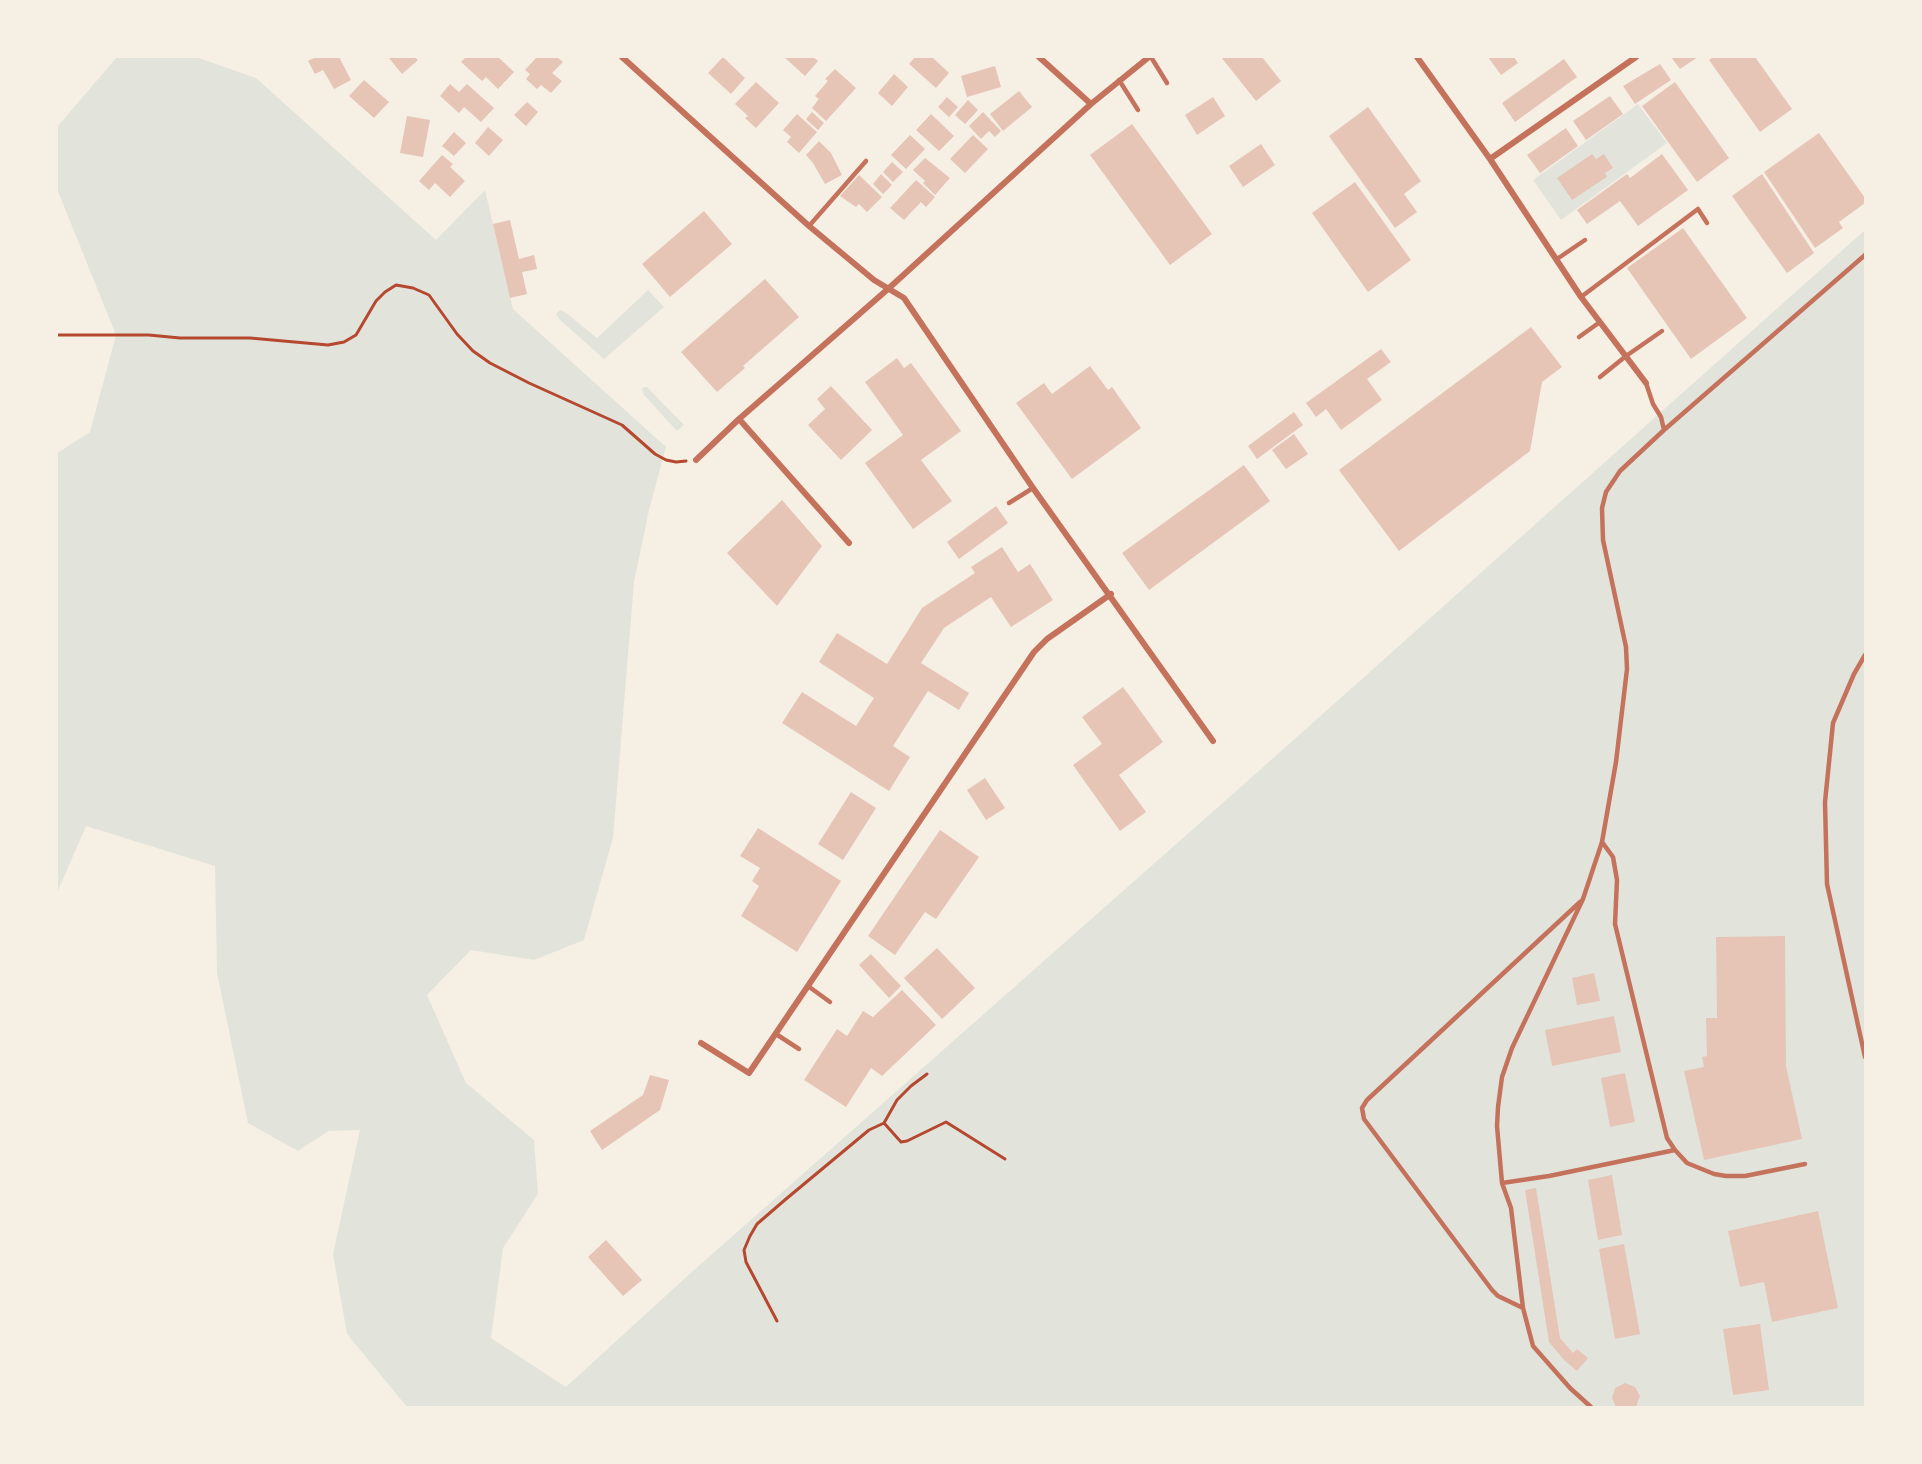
<!DOCTYPE html>
<style>
body{margin:0}
#map{position:relative;width:1922px;height:1464px;overflow:hidden;background:#f6efe4;font-family:Quicksand,sans-serif}
canvas{display:block}
.frame{position:absolute;inset:0;border:58px solid #f6efe4;pointer-events:none}
</style>
<div id="map">
<canvas width="1922" height="1464"></canvas>
<div class="frame"></div>
</div>
<script>
const c = document.querySelector('canvas').getContext('2d');
c.lineJoin = 'round';
function fill(path, color) {
  c.fillStyle = color;
  c.fill(path, 'evenodd');
}
function shape(rows) {
  const path = new Path2D();
  for (const r of rows) {
    path.moveTo(r[0], r[1]);
    for (let i = 2; i < r.length; i += 2) path.lineTo(r[i], r[i + 1]);
  }
  return path;
}
function trace(path, color, width, dash) {
  c.strokeStyle = color;
  c.lineWidth = width;
  c.lineCap = dash ? 'butt' : 'round';
  c.setLineDash(dash || []);
  c.stroke(path);
}
fill(shape([
 [117,57,196,57,256,78,436,240,485,190,513,309,666,447,649,510,634,582,613,838,584,940,534,960,471,950,427,995,466,1083,534,1140,538,1194,503,1248,491,1338,566,1387,684,1279,1261,769,1865,230,1865,1407,407,1407,347,1334,333,1254,360,1130,329,1131,298,1151,248,1123,217,973,215,866,86,826,57,893,57,453,90,432,116,335,57,189,57,127],
 [1638,104,1667,143,1561,220,1533,180],
 [648,290,664,307,604,359,559,319,556,314,560,310,565,312,597,338],
 [644,387,647,387,684,425,677,431,644,395,642,389]
]), '#e2e4dc');
fill(shape([
 [316,57,339,57,351,80,334,89,323,70,315,74,308,61],
 [388,57,415,57,418,60,402,74],
 [466,57,498,57,514,72,498,89,486,77,482,81,461,62],
 [537,57,557,57,563,62,552,73,562,81,551,93,541,85,537,89,526,79,530,74,525,70],
 [723,57,745,78,731,94,708,73],
 [784,57,813,57,818,61,805,76],
 [915,57,932,57,949,73,936,88,909,64],
 [1221,57,1262,57,1281,81,1256,101],
 [1488,57,1514,57,1518,63,1501,75],
 [1671,57,1698,57,1680,69],
 [1713,57,1755,57,1792,109,1760,132,1709,60],
 [1564,59,1577,77,1515,122,1502,103],
 [1660,64,1671,80,1635,104,1623,86],
 [995,66,1001,87,967,97,961,76],
 [835,69,856,88,826,121,812,108,819,99,815,96,828,81,825,79],
 [894,74,908,87,892,106,878,93],
 [364,80,389,102,374,118,349,96],
 [756,82,779,103,756,128,745,118,748,116,735,104],
 [1675,82,1729,158,1697,182,1642,106],
 [450,84,459,92,467,84,494,108,481,122,464,107,459,113,440,96],
 [1019,91,1032,107,1003,131,990,114],
 [1610,96,1623,114,1586,140,1573,121],
 [947,97,958,107,949,117,938,107],
 [1213,97,1225,116,1197,135,1185,115],
 [968,100,978,110,965,124,955,115],
 [527,102,538,112,526,126,514,115],
 [1368,107,1421,181,1404,194,1417,212,1395,228,1329,136],
 [812,112,824,123,818,130,806,119],
 [983,112,1001,131,995,137,989,131,981,139,969,126],
 [797,114,817,132,799,153,787,142,791,137,783,130],
 [931,114,954,136,939,151,916,130],
 [407,116,430,120,423,157,400,153],
 [1132,124,1212,234,1170,265,1090,155],
 [488,127,503,140,489,156,475,143],
 [1566,128,1578,146,1540,173,1527,155],
 [454,132,466,143,454,156,442,146],
 [1819,133,1865,198,1865,203,1839,222,1843,228,1815,248,1764,172],
 [910,135,925,149,906,169,891,155],
 [973,135,988,149,965,173,950,159],
 [819,141,831,153,842,175,825,184,813,163,806,155],
 [1261,144,1275,165,1243,187,1229,166],
 [1592,154,1596,159,1604,154,1613,168,1605,173,1607,177,1572,200,1557,178],
 [1662,154,1688,190,1638,226,1620,201,1587,224,1577,210,1627,174,1630,178],
 [442,155,453,164,450,167,465,181,450,197,435,183,429,190,419,181],
 [925,158,950,178,935,195,923,183,925,181,913,170],
 [892,162,903,172,893,182,883,172],
 [881,174,892,185,883,194,873,184],
 [1762,174,1814,253,1787,273,1732,196],
 [859,175,882,197,867,212,859,204,856,207,840,196],
 [916,180,935,197,926,207,921,202,904,220,890,208],
 [1355,182,1411,260,1368,292,1312,213],
 [704,211,732,244,670,297,642,264],
 [510,220,519,259,534,255,537,269,522,272,527,294,510,298,493,224],
 [1683,228,1747,318,1691,359,1627,268],
 [765,279,799,317,743,366,745,368,717,392,681,352],
 [1531,327,1562,367,1542,382,1530,451,1399,551,1339,470],
 [1381,349,1391,362,1367,379,1382,400,1341,430,1326,409,1316,417,1306,403],
 [897,358,904,368,911,363,961,431,921,460,952,501,913,529,865,463,903,435,865,382],
 [1090,366,1108,390,1112,387,1141,428,1072,479,1016,403,1044,383,1052,394],
 [831,386,872,430,841,460,808,425,825,409,817,399],
 [1294,412,1303,425,1257,459,1248,446],
 [1294,434,1308,454,1286,469,1272,450],
 [1244,465,1270,501,1149,590,1122,553],
 [782,500,822,546,777,606,727,553],
 [996,506,1008,523,959,559,947,542],
 [1002,547,1018,572,1030,564,1053,600,1011,627,991,597,944,628,921,663,969,693,959,710,928,691,893,746,910,757,889,791,782,723,802,692,856,726,874,698,819,662,837,633,887,664,922,608,975,573,971,567],
 [1123,687,1163,742,1119,775,1146,812,1120,831,1073,765,1102,744,1082,717],
 [985,778,1005,808,986,820,967,790],
 [851,792,876,808,843,860,818,844],
 [758,828,841,881,797,952,741,916,759,886,752,881,760,868,740,856],
 [940,830,979,857,936,919,925,912,895,955,868,936],
 [1785,936,1786,1066,1802,1139,1704,1160,1684,1071,1704,1067,1702,1057,1707,1056,1706,1018,1717,1018,1716,937],
 [937,948,975,988,942,1019,904,978],
 [871,954,901,986,889,998,859,965],
 [1594,973,1600,1001,1577,1005,1572,978],
 [902,990,936,1025,882,1076,871,1068,846,1107,804,1080,837,1029,847,1036,863,1011,873,1017],
 [1614,1016,1621,1052,1552,1066,1545,1030],
 [1625,1073,1635,1122,1610,1127,1601,1078],
 [650,1075,669,1080,660,1110,602,1150,590,1131,643,1095],
 [1612,1175,1622,1235,1598,1240,1588,1180],
 [1536,1188,1560,1338,1573,1353,1577,1349,1588,1358,1577,1371,1565,1361,1549,1342,1525,1190],
 [1818,1211,1838,1308,1772,1322,1764,1282,1740,1287,1728,1231],
 [606,1240,642,1280,623,1296,588,1257],
 [1624,1244,1640,1334,1615,1339,1599,1249],
 [1760,1324,1769,1390,1733,1395,1723,1329],
 [1625,1383,1635,1387,1640,1396,1636,1407,1616,1407,1612,1398,1615,1388]
]), '#e6c5b7');
trace(shape([
 [57,335,149,335,180,338,250,338,328,345,344,342,356,335,376,301,385,292,396,285,413,288,429,295,457,334,473,351,490,363,529,383,622,425,655,454,666,460,676,462,686,461],
 [884,1123,901,1142,907,1141,946,1122,1005,1159],
 [777,1321,746,1262,744,1250,750,1236,757,1224,786,1199,869,1130,884,1123,897,1100,911,1086,927,1074]
]), '#b5482f', 3);
trace(shape([
 [1151,57,1167,83],
 [1119,80,1138,110],
 [809,226,866,161],
 [1557,259,1585,240],
 [1581,297,1698,209,1707,223],
 [1579,337,1600,322],
 [1600,377,1626,356,1662,331],
 [1664,430,1865,255],
 [1009,503,1033,488],
 [1865,655,1854,674,1833,723,1825,802,1827,884,1865,1057],
 [1602,842,1613,857,1617,880,1615,924,1667,1138,1675,1150,1687,1163,1714,1174,1726,1176,1745,1176,1805,1164],
 [808,986,830,1002],
 [776,1034,799,1049],
 [1502,1183,1549,1176,1675,1150],
 [1523,1308,1498,1296,1492,1290,1364,1119,1362,1108,1367,1100,1580,902],
 [1591,1407,1570,1388,1533,1346,1523,1308,1511,1208,1502,1183,1497,1126,1498,1107,1502,1077,1512,1048,1583,899,1602,842,1616,762,1627,669,1626,647,1603,540,1602,508,1606,492,1620,471,1664,430,1661,417,1653,404,1646,383]
]), '#c5725c', 4.5);
trace(shape([
 [622,57,809,226,874,280,904,298,1033,488,1213,741],
 [1039,57,1091,104],
 [1417,57,1490,159,1581,297,1646,383],
 [1490,159,1636,57],
 [739,419,849,543],
 [696,460,739,419,888,289,1091,104,1149,57],
 [701,1043,749,1073,1034,652,1047,639,1111,594]
]), '#c5725c', 6);
</script>
